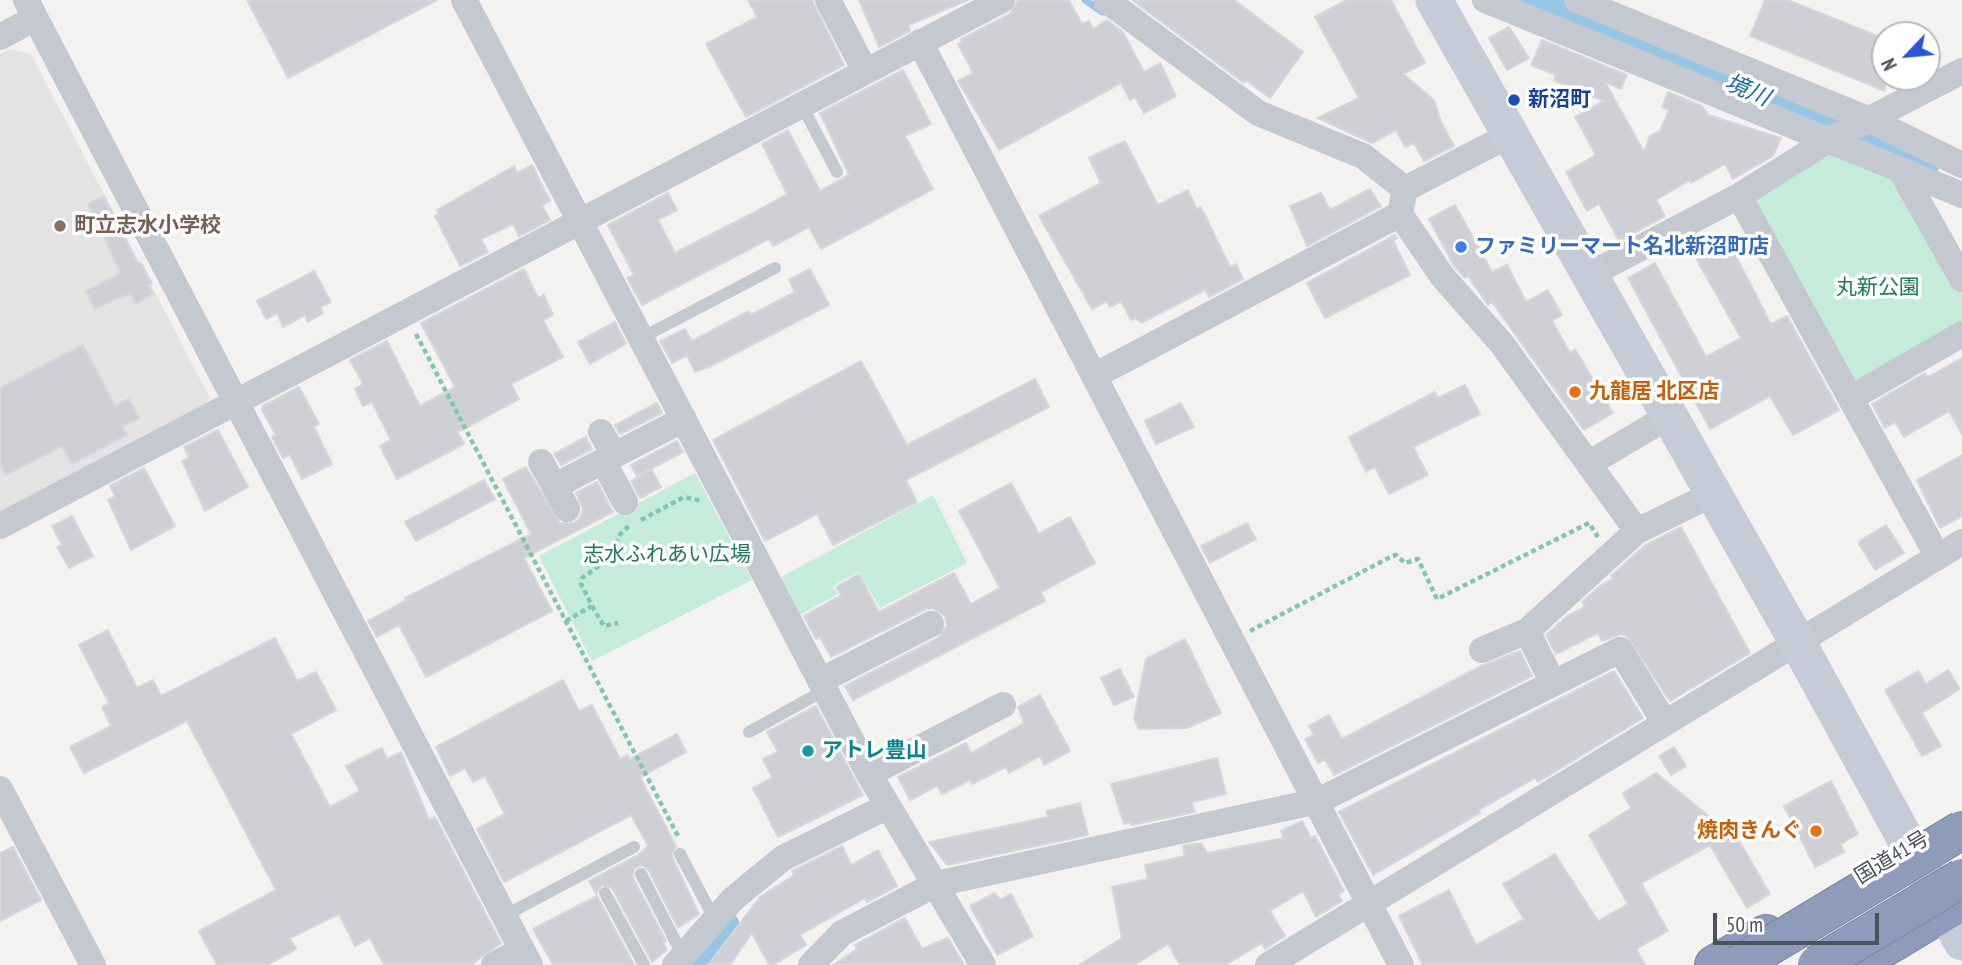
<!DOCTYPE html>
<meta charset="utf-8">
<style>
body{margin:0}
#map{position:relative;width:1962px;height:965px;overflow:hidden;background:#f3f2f1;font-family:"PT Sans Narrow",sans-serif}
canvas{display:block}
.north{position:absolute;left:1871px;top:21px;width:70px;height:70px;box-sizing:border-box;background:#fff;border:2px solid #b7b9be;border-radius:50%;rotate:244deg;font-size:19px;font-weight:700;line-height:28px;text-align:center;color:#4b515d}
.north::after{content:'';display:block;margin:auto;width:24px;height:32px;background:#2c54d3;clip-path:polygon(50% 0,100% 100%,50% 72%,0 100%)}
.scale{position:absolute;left:1713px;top:913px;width:166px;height:32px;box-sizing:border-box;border:4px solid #4b515d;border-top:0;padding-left:9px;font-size:21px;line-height:24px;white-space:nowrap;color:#4b515d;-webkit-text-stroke:5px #fff;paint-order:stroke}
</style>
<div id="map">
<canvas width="1962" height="965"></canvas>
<div class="north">N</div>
<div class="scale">50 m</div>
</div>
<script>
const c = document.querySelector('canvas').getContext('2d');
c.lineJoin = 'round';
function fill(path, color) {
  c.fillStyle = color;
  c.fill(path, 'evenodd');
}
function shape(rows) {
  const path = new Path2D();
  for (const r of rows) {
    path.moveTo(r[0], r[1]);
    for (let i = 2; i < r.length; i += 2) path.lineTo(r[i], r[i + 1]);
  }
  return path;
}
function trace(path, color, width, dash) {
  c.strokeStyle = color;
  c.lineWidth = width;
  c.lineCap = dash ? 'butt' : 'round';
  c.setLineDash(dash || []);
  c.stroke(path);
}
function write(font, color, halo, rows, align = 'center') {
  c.font = font + ' "PT Sans Narrow","Noto Sans JP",sans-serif';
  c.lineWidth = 7;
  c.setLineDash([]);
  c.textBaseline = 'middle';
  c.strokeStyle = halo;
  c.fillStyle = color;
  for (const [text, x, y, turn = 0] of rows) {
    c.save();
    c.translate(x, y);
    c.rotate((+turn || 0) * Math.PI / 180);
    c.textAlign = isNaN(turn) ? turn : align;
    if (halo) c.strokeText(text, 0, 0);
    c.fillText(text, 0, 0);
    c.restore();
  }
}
fill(shape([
 [10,49,31,54,210,398,202,409,0,517,0,54]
]), '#e4e3e3');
fill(shape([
 [1827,144,1899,171,1962,283,1962,332,1851,396,1741,196],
 [695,473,752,580,592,661,539,556],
 [933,495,967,563,880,608,859,572,833,586,838,594,800,615,781,577]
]), '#c5ecdb');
trace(shape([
 [1085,0,1102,12]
]), '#97c5e4', 7);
trace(shape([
 [1533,0,1919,165],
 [694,965,720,928]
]), '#97c5e4', 40);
const building = shape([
 [247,0,437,0,288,78,247,0],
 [748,0,812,0,844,65,746,117,706,44,757,17,748,0],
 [859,0,968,0,909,25,910,31,879,47,859,0],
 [1018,0,1069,0,1082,24,1089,21,1093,29,1107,20,1123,32,1144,72,1160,63,1176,96,1144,113,1135,97,1130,100,1121,83,999,150,958,81,973,73,958,44,962,42,961,39,1010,14,1018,0],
 [1132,0,1234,0,1303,52,1270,98,1246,80,1244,83,1132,0],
 [1346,0,1391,0,1425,63,1403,74,1434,100,1441,122,1454,146,1424,161,1414,143,1405,147,1396,130,1372,143,1318,118,1359,98,1315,17,1346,0],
 [1765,0,1788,0,1885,39,1885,91,1750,36,1765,0],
 [1509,27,1529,58,1507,70,1489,38,1509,27],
 [1542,40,1627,75,1621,89,1605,82,1644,152,1650,136,1660,131,1669,110,1662,107,1668,92,1702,106,1708,115,1781,138,1773,156,1733,179,1725,164,1691,183,1690,180,1656,200,1665,216,1619,241,1599,204,1587,211,1566,172,1596,155,1575,117,1604,101,1554,80,1556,75,1531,65,1542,40],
 [903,70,931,124,905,136,933,189,821,249,809,227,773,246,769,239,642,305,627,278,634,275,608,225,668,193,677,210,658,220,675,253,755,212,787,194,762,144,788,130,820,191,849,175,820,113,903,70],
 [1125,141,1158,205,1188,190,1197,209,1201,207,1230,267,1236,264,1243,279,1209,297,1205,290,1141,323,1135,318,1131,320,1121,301,1110,307,1107,301,1092,309,1039,216,1101,183,1089,158,1125,141],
 [532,165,550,201,542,205,550,220,519,236,513,224,481,239,488,252,460,266,435,216,439,214,437,210,514,166,517,173,532,165],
 [1370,189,1381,206,1307,246,1290,206,1321,193,1330,210,1370,189],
 [104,196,138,264,141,263,152,283,149,285,153,294,136,304,131,294,122,298,121,296,95,309,86,291,121,273,88,204,104,196],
 [1455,205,1492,272,1507,265,1526,302,1548,290,1562,315,1552,321,1570,353,1575,349,1613,413,1584,430,1492,302,1488,305,1468,276,1465,278,1454,266,1429,219,1455,205],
 [1395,235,1397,238,1393,240,1410,275,1325,318,1307,283,1395,235],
 [1725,235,1771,324,1787,316,1839,410,1793,435,1770,396,1710,429,1628,278,1655,263,1706,357,1741,338,1689,246,1707,236,1711,243,1725,235],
 [524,269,538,298,544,295,553,315,543,320,563,357,511,384,519,399,458,432,464,444,397,479,380,446,391,440,372,402,363,406,355,389,363,384,350,360,387,341,420,406,455,387,421,323,524,269],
 [810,269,829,305,709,367,695,372,687,355,672,363,660,341,685,329,692,341,749,311,751,315,795,292,789,280,810,269],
 [314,271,331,302,320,307,323,313,308,322,305,315,283,327,277,313,266,319,257,301,314,271],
 [615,322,626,344,590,364,578,342,615,322],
 [83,345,115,406,129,399,139,418,122,426,127,435,72,464,62,446,6,475,0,464,0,388,83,345],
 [1962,358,1962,434,1949,411,1904,437,1895,422,1885,428,1872,404,1925,373,1928,377,1962,358],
 [861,361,907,445,1035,379,1049,407,906,480,917,502,833,545,817,514,765,541,713,440,861,361],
 [1465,385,1480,414,1413,447,1428,475,1389,494,1375,467,1366,472,1349,437,1435,392,1438,398,1465,385],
 [299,387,319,424,314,427,332,464,302,479,290,455,283,458,272,437,276,435,262,410,263,406,299,387],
 [657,403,662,413,620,434,615,425,657,403],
 [1181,403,1194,427,1156,444,1145,421,1181,403],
 [218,430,248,487,205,511,182,461,189,457,184,447,218,430],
 [586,437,592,449,561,465,554,454,586,437],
 [677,441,683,452,637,476,631,465,677,441],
 [1962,455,1962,516,1940,528,1917,480,1962,455],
 [526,467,560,523,574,523,580,518,583,509,576,493,597,482,613,512,524,558,552,611,426,677,399,625,377,637,368,621,407,600,405,598,531,534,503,479,526,467],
 [144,468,175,526,131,550,108,500,115,496,110,486,144,468],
 [652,470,661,487,640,498,631,481,652,470],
 [484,480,495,499,416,541,405,522,484,480],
 [1011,483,1039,534,1070,517,1095,563,1041,592,1045,601,853,700,845,686,938,638,947,625,945,616,932,608,924,610,831,657,820,637,816,639,804,616,841,595,836,587,859,574,879,612,954,573,971,604,1000,588,959,511,1011,483],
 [72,516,93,556,69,568,57,547,62,545,52,526,72,516],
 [1247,523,1256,539,1210,563,1201,546,1247,523],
 [1886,525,1904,553,1875,570,1858,542,1886,525],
 [1681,527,1750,653,1670,701,1627,636,1620,634,1602,641,1598,633,1556,654,1546,635,1567,616,1585,607,1582,602,1600,586,1613,579,1611,576,1644,546,1681,527],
 [108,630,137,688,153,680,161,696,275,638,297,681,316,672,336,710,291,734,330,807,360,791,346,766,382,748,387,759,401,752,429,820,435,817,501,943,471,965,384,965,370,938,355,946,339,914,290,938,296,949,267,965,217,965,199,931,276,890,187,721,84,773,70,747,111,726,102,707,109,703,79,645,108,630],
 [1185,639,1221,713,1187,728,1139,729,1134,718,1146,659,1185,639],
 [1520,651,1532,676,1334,775,1325,759,1318,763,1305,739,1314,735,1309,726,1329,715,1342,739,1481,666,1520,651],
 [1120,669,1134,697,1114,705,1101,678,1120,669],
 [1948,670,1960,689,1922,713,1941,746,1922,756,1885,690,1918,671,1926,684,1948,670],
 [1614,671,1643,718,1538,782,1535,778,1479,810,1480,813,1373,875,1339,812,1614,671],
 [563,680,579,711,592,705,620,759,628,755,630,759,677,734,686,752,640,777,676,846,672,857,699,914,678,928,648,869,641,865,634,869,633,878,666,941,663,942,667,950,652,962,612,888,601,885,596,894,589,881,638,855,648,846,631,815,504,882,477,829,505,814,485,776,473,782,465,768,450,776,436,747,563,680],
 [1040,695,1070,751,1044,765,1040,756,1009,773,1006,767,972,784,970,780,942,794,937,786,910,800,898,777,966,743,971,753,1024,723,1018,707,1040,695],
 [816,706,863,795,778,837,753,788,772,778,763,759,778,752,767,732,816,706],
 [1674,747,1686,766,1671,775,1659,756,1674,747],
 [1217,758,1226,794,1192,802,1195,812,1131,825,1131,822,1124,824,1111,784,1217,758],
 [1656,773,1732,835,1735,834,1770,894,1747,908,1710,845,1641,883,1668,931,1636,949,1645,965,1423,965,1399,916,1449,890,1476,945,1524,919,1503,884,1555,854,1598,921,1628,904,1589,835,1631,808,1623,793,1656,773],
 [1831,781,1858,834,1841,844,1844,852,1815,867,1784,806,1831,781],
 [1080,803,1088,835,947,865,929,842,1048,817,1046,811,1080,803],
 [1302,821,1311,838,1315,836,1344,891,1338,895,1342,901,1316,917,1303,891,1270,911,1285,936,1265,949,1262,943,1225,965,1180,965,1168,944,1134,965,1079,965,1122,938,1112,887,1148,879,1145,865,1185,856,1183,846,1201,843,1207,853,1284,838,1281,831,1302,821],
 [842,846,851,865,878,850,897,886,867,902,865,898,800,935,806,945,773,965,769,965,752,933,730,965,708,965,760,897,794,875,792,871,842,846],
 [13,847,41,900,0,921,0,853,13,847],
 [995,893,1000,900,1011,894,1033,936,997,955,970,906,995,893],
 [597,896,634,965,553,965,533,929,597,896],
 [905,918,922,949,948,938,964,965,833,965,857,949,855,945,905,918]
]);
fill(building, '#cfd0d5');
trace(building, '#d6d7dc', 2);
const highway = shape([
 [1714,965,1766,934],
 [1855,965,1962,901]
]);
trace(highway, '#7986a6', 40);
trace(shape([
 [416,334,679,838],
 [641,520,684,497,702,501],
 [592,606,604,626,618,623],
 [566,621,592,606,581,584,582,578,609,559,621,533,630,525],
 [1250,631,1392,556,1396,555,1405,563,1418,559,1437,599,1589,523,1598,537]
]), '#80c7b1', 4.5, [5, 3.5]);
trace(shape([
 [801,104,837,172],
 [641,338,775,268],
 [749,732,825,690],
 [680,854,714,918],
 [641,874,682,954],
 [605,893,644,965],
 [504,916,634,847]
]), '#c4c9d1', 12);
trace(shape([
 [26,0,530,965],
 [464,0,869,774,983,965],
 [828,0,865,71],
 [1106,0,1258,113,1363,156,1405,189,1400,214,1442,276,1502,344,1637,531,1527,631,1553,683],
 [1485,0,1962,195],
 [1577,0,1870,120,1962,165],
 [0,37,35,18],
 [920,42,1401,965],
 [1900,169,1962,279],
 [1405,189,1510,135],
 [1739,196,1938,557],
 [1589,275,1739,196,1827,141,1962,71],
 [1096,375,1400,214],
 [1851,398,1962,334],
 [601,432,614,455],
 [603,461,625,502],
 [541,462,567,509],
 [1590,463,1669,416],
 [555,486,684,419],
 [0,526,1002,0],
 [1637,531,1713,494],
 [1482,650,1527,631],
 [820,681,931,624],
 [869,774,1003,705],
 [0,789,93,965],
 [494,965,522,950],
 [675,965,733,899,783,858,888,806],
 [811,965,842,933,936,884,1318,801,1620,650,1665,723],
 [1268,965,1962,542]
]), '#c4c9d1', 26);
trace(shape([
 [1434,0,1798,643,1962,942]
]), '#c6cbd8', 37);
trace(highway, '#8e9bbb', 38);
const highwayBridge = shape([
 [1738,965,1962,830],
 [1817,965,1962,878]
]);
trace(highwayBridge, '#7986a6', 40, []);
trace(highwayBridge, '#8e9bbb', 38);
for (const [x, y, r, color] of [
 [1514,100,7,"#1a4fb4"],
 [60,226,7,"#8d6e63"],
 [1461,247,7,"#3f7fe0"],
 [1575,392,7,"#e8710a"],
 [808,751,7,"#0f9aa8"],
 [1816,831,7,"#e8710a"]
]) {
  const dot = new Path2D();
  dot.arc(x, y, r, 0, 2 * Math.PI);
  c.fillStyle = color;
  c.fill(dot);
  trace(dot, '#fff', 2.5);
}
write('bold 21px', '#164399', '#fff', [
 ["新沼町",1528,100]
], 'left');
write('bold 21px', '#785e54', '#fff', [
 ["町立志水小学校",74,226]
], 'left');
write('bold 21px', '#366cbe', '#fff', [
 ["ファミリーマート名北新沼町店",1475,247]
], 'left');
write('21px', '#21795e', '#fff', [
 ["丸新公園",1878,288],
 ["志水ふれあい広場",667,555]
]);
write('bold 21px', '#c56008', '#fff', [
 ["九龍居 北区店",1589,392],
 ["焼肉きんぐ",1802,831,"right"]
], 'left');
write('bold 21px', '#0d838f', '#fff', [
 ["アトレ豊山",822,751]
], 'left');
write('21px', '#4b515d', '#fff', [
 ["国道41号",1892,858,-31]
]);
write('italic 23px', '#1b6aa0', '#fff', [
 ["境川",1747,91,23]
]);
</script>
